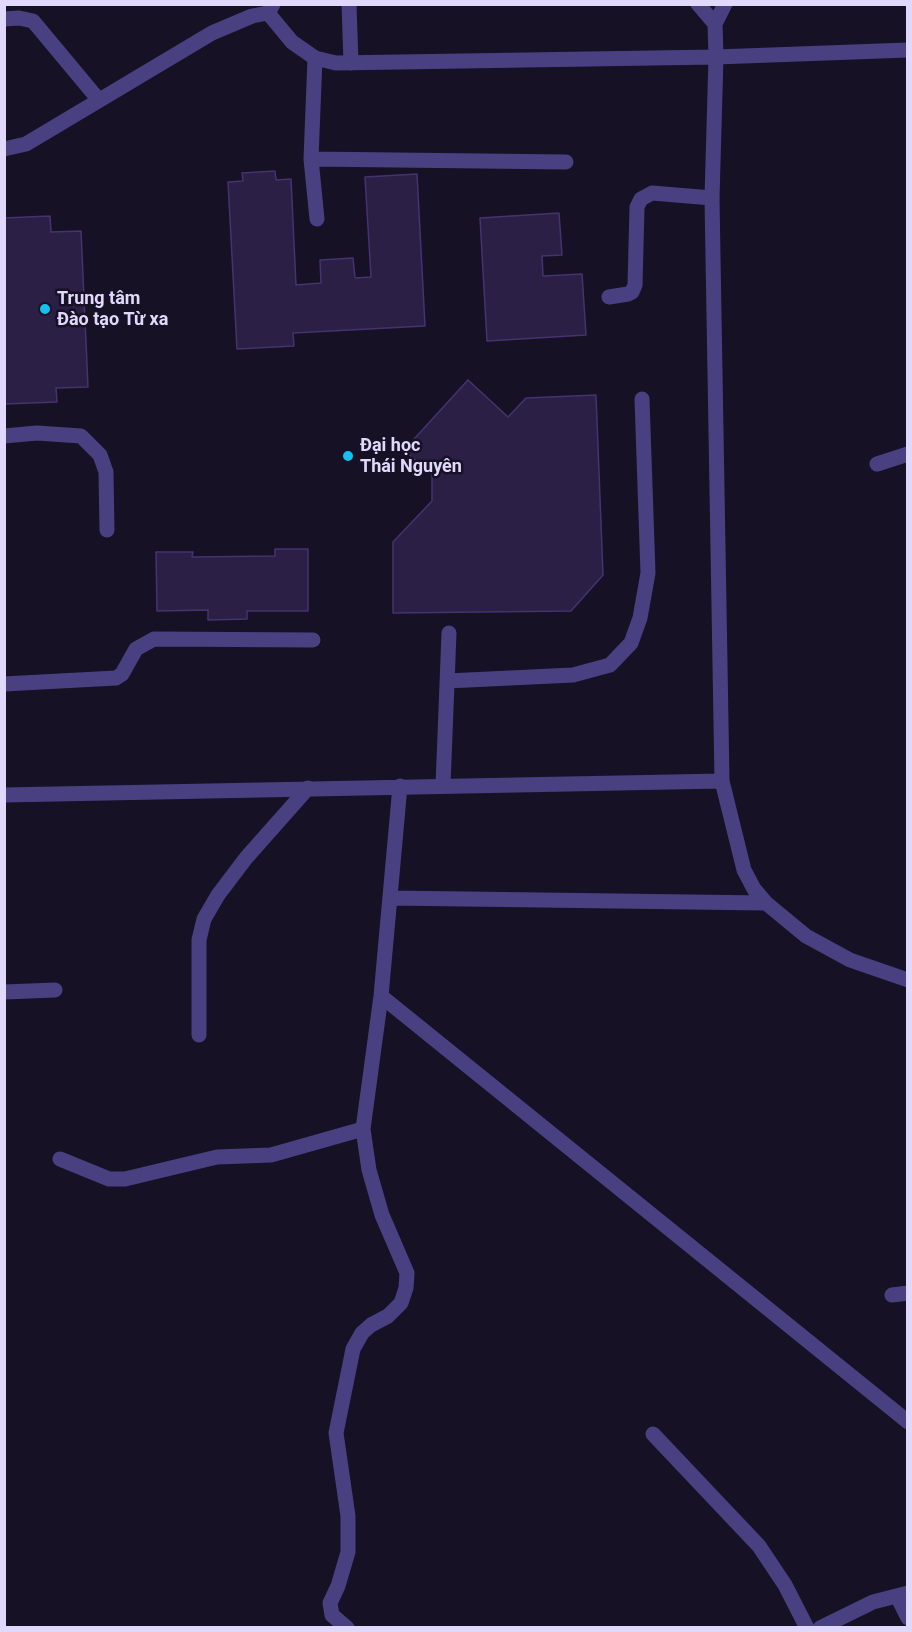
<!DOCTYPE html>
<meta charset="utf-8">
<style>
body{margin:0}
#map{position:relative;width:912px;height:1632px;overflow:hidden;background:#171126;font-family:Roboto,sans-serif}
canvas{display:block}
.frame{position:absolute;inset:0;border:6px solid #e1d9fc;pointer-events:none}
</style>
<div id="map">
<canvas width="912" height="1632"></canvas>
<div class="frame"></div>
</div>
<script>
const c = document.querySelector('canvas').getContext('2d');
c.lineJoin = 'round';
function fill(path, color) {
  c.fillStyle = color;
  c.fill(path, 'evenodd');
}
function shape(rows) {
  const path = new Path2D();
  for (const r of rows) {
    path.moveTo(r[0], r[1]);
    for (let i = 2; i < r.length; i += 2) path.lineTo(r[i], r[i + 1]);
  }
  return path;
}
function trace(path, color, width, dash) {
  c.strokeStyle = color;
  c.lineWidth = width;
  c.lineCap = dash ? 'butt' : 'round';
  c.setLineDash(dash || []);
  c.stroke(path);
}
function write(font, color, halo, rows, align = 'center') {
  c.font = font + ' Roboto,sans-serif';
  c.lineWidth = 5;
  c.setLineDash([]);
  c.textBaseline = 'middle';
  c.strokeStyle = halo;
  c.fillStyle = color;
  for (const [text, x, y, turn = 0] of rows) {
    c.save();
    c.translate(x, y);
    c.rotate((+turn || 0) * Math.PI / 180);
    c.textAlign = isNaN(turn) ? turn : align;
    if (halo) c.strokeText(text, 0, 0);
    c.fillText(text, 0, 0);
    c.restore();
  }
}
const building = shape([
 [275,171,276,180,291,179,296,285,321,283,320,260,353,258,355,278,371,277,365,177,417,174,425,326,293,333,294,346,237,349,228,182,243,181,242,173,275,171],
 [559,213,562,255,542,256,543,276,582,274,586,335,487,341,480,218,559,213],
 [50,216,51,232,81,231,88,387,56,388,57,402,4,404,4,218,50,216],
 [468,380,508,417,526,398,596,395,603,575,571,611,393,613,393,542,432,501,432,475,404,450,468,380],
 [275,549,308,549,308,611,247,611,247,619,208,620,208,610,157,611,156,552,193,552,192,557,275,556,275,549]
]);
fill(building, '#2b1f45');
trace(building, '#45336f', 1.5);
trace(shape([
 [349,4,351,63],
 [4,19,19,18,33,21,98,99],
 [315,58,311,159,317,219],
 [4,149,26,144,212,33,252,16,268,13],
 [311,159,566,162],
 [609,297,628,294,632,292,635,285,637,207,641,199,652,193,712,198],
 [4,436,37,433,81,436,100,455,106,472,107,530],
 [877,464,908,454],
 [447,681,573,675,610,665,631,643,640,618,648,573,642,399],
 [4,684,116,678,122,674,136,649,154,639,313,640],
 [443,785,449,633],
 [4,992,55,990],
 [199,1035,199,940,204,919,218,895,246,858,308,788],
 [892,1295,908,1293],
 [653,1434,759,1546,785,1585,807,1628]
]), '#494081', 15);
trace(shape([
 [273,4,268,13,292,42,315,58,336,63,716,57,908,50],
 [698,4,715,24],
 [722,781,744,870,754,889,766,903,806,936,850,960,908,980],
 [4,795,722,781,712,198,716,57,715,24,725,4],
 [390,898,766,903],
 [381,996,908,1422],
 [60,1159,109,1179,125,1179,217,1157,271,1155,363,1129],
 [897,1596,908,1618],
 [347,1628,332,1615,330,1603,338,1586,348,1552,348,1516,336,1433,353,1349,362,1333,371,1325,388,1316,401,1303,406,1288,407,1273,382,1215,369,1170,363,1129,381,996,400,786],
 [820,1628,873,1602,908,1593]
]), '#494081', 15);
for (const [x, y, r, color] of [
 [45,309,6,"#14c0ed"],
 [348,456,6,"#14c0ed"]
]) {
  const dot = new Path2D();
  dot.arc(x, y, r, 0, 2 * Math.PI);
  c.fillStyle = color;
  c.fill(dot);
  trace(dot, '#171126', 2);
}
write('bold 18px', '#e1d9fc', '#171126', [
 ["Trung tâm",57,299],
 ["Đào tạo Từ xa",57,320],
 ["Đại học",360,446],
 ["Thái Nguyên",360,467]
], 'left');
</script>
